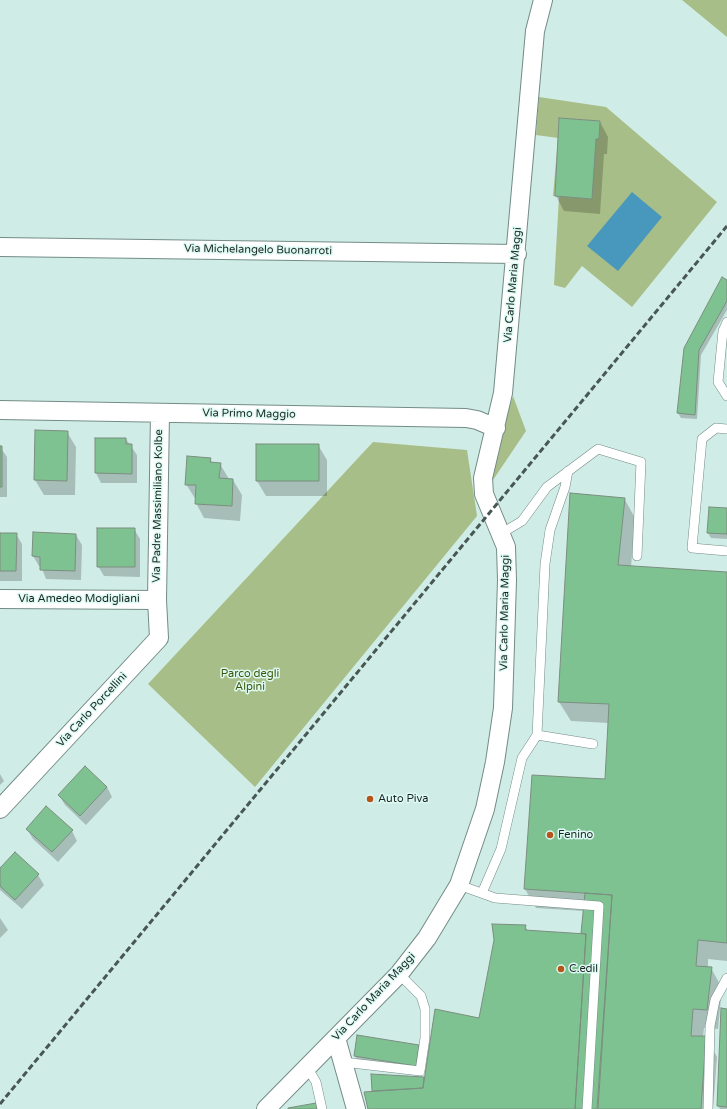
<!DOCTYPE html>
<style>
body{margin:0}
canvas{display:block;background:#d0ece6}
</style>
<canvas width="727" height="1109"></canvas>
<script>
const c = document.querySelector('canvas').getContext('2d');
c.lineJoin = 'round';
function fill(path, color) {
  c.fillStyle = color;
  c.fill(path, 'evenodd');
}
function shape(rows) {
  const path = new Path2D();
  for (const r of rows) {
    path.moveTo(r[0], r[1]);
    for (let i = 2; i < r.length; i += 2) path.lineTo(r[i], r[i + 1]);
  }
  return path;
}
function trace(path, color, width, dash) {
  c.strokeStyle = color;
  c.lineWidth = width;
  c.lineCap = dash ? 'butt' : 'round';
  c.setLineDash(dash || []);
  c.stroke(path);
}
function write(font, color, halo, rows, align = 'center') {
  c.font = font + ' "Varela Round",sans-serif';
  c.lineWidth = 3;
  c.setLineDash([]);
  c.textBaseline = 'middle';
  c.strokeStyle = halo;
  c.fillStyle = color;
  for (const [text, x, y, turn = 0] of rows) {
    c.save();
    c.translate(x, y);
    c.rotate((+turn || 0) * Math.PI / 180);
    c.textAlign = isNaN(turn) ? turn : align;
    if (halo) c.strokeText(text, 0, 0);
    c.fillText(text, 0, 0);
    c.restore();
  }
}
fill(shape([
 [682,0,727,0,727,37],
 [539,97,606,107,717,202,632,307,582,266,565,288,554,285,559,197,553,196,558,138,536,135],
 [559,118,600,121,599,139,596,139,591,199,555,196],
 [513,396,526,431,491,483,498,443],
 [373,442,467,450,477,516,255,787,148,684]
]), '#a8be88');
fill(shape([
 [632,192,662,217,618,271,587,246]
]), '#4897bd');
fill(shape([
 [600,122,608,137,607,154,604,154,600,214,564,211,556,196],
 [727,281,727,310,701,355,697,419,681,418,678,413,685,348],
 [67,432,76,447,75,495,44,495,35,480],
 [96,439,126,439,137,455,137,483,101,483,96,473],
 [318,445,327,460,327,496,266,496,257,481],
 [0,447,7,457,7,497,0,497],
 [210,459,213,464,220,464,229,479,233,480,242,495,240,521,204,518,196,503,196,500,186,484],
 [624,498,635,518,631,567,727,573,727,961,708,959,708,968,711,968,722,988,718,1029,704,1028,703,1037,706,1037,717,1057,713,1109,369,1109,374,1092,372,1075,425,1078,480,1019,525,926,528,931,583,935,584,911,536,908,525,889,606,780,609,723,571,721,559,702],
 [727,509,727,539,711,538,708,533],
 [134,529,140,539,140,577,104,576,98,566],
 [34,533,76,535,82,545,81,580,46,579,41,566,39,566,33,556],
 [0,534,16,534,22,544,22,581,0,581],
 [0,774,4,781,0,785],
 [107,787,112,797,86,825,65,805,59,795],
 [27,829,72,831,77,841,58,862,33,839],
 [0,870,38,875,44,885,22,909,0,890],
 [0,918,8,930,0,938],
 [727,1010,727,1109,720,1109,718,1106],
 [419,1046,424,1056,422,1076,361,1066,355,1056]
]), '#0003');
const building = shape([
 [559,118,600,121,599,139,596,139,592,199,555,196,559,118],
 [722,277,727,280,727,301,699,350,695,415,677,413,684,348,722,277],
 [35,430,68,431,67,481,34,480,35,430],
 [95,438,126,438,126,444,132,444,132,474,95,473,95,438],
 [256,444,319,444,319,481,256,481,256,444],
 [0,446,2,446,2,487,0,487,0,446],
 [187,456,211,458,210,462,221,463,219,478,233,479,232,506,195,504,196,485,185,485,187,456],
 [570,493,625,498,618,565,727,572,727,943,698,940,696,966,712,967,707,1010,693,1009,691,1036,706,1036,701,1109,598,1109,612,895,524,889,532,775,605,779,609,704,558,702,570,493],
 [709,507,727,508,727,534,707,533,709,507],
 [97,528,135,528,135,567,97,567,97,528],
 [33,532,76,534,75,571,40,570,40,557,32,556,33,532],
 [0,533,17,533,16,571,0,571,0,533],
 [85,766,107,787,80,816,58,795,85,766],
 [46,806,73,830,52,852,26,829,46,806],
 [15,852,39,874,15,900,0,886,0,868,15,852],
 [585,893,612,895,597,1109,575,1109,586,934,581,933,585,893],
 [492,924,526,925,525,930,586,934,575,1109,368,1109,364,1092,423,1088,435,1009,479,1018,494,940,492,924],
 [721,1008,727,1009,727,1107,717,1106,721,1008],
 [357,1035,419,1045,416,1066,354,1056,357,1035],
 [371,1074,424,1077,423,1088,372,1091,371,1074],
 [316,1103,317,1109,288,1109,288,1108,316,1103]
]);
fill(building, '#7fc292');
trace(building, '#7b8e7f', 1);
const service = shape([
 [727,322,723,331,718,382,727,396],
 [727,429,716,428,702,439,692,548,727,551],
 [502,533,522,521,547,487,598,449,641,462,637,556],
 [537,735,593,744],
 [459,885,495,898,599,906,587,1109],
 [482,893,501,849,522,758,537,735,545,564,550,530,565,487,568,471],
 [343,1062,420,1071,425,1038,425,1009,421,996,399,974],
 [307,1067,316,1082,322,1109],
 [708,1109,710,1026,715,1000,727,978]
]);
const minor = shape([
 [0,247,517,254],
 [0,410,466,418,477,420,496,428],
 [0,599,157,600],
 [0,809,159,638,157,600,160,413],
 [336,1038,356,1109],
 [266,1109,399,974,427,938,459,885,485,809,495,762,503,708,507,580,506,547,484,494,483,478,503,393,535,31,543,0]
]);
trace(service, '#738c86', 10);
trace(minor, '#738c86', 20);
trace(service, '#fff', 9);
trace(minor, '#fff', 18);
trace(shape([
 [0,1104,727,226]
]), '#485753', 3, [6, 3]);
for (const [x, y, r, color] of [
 [370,799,4,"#b6541a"],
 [550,835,4,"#b6541a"],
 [561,969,4,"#b6541a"]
]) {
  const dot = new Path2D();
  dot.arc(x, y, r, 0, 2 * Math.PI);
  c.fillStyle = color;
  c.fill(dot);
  trace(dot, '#ddfaf3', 1.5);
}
write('11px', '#1a2522', '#ddfaf3', [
 ["Via Michelangelo Buonarroti",258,250,1],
 ["Via Carlo Maria Maggi",513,285,-85],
 ["Via Primo Maggio",249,414,1],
 ["Via Padre Massimiliano Kolbe",158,506,-89],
 ["Via Amedeo Modigliani",79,599],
 ["Via Carlo Maria Maggi",505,613,-89],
 ["Via Carlo Porcellini",92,710,-47],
 ["Via Carlo Maria Maggi",374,997,-47]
]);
write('11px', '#3d5407', '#ddfaf3', [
 ["Parco degli",250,674],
 ["Alpini",250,687]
]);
write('11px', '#1a2522', '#ddfaf3', [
 ["Auto Piva",378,799],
 ["Fenino",558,835],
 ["C.edil",569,969]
], 'left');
</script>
